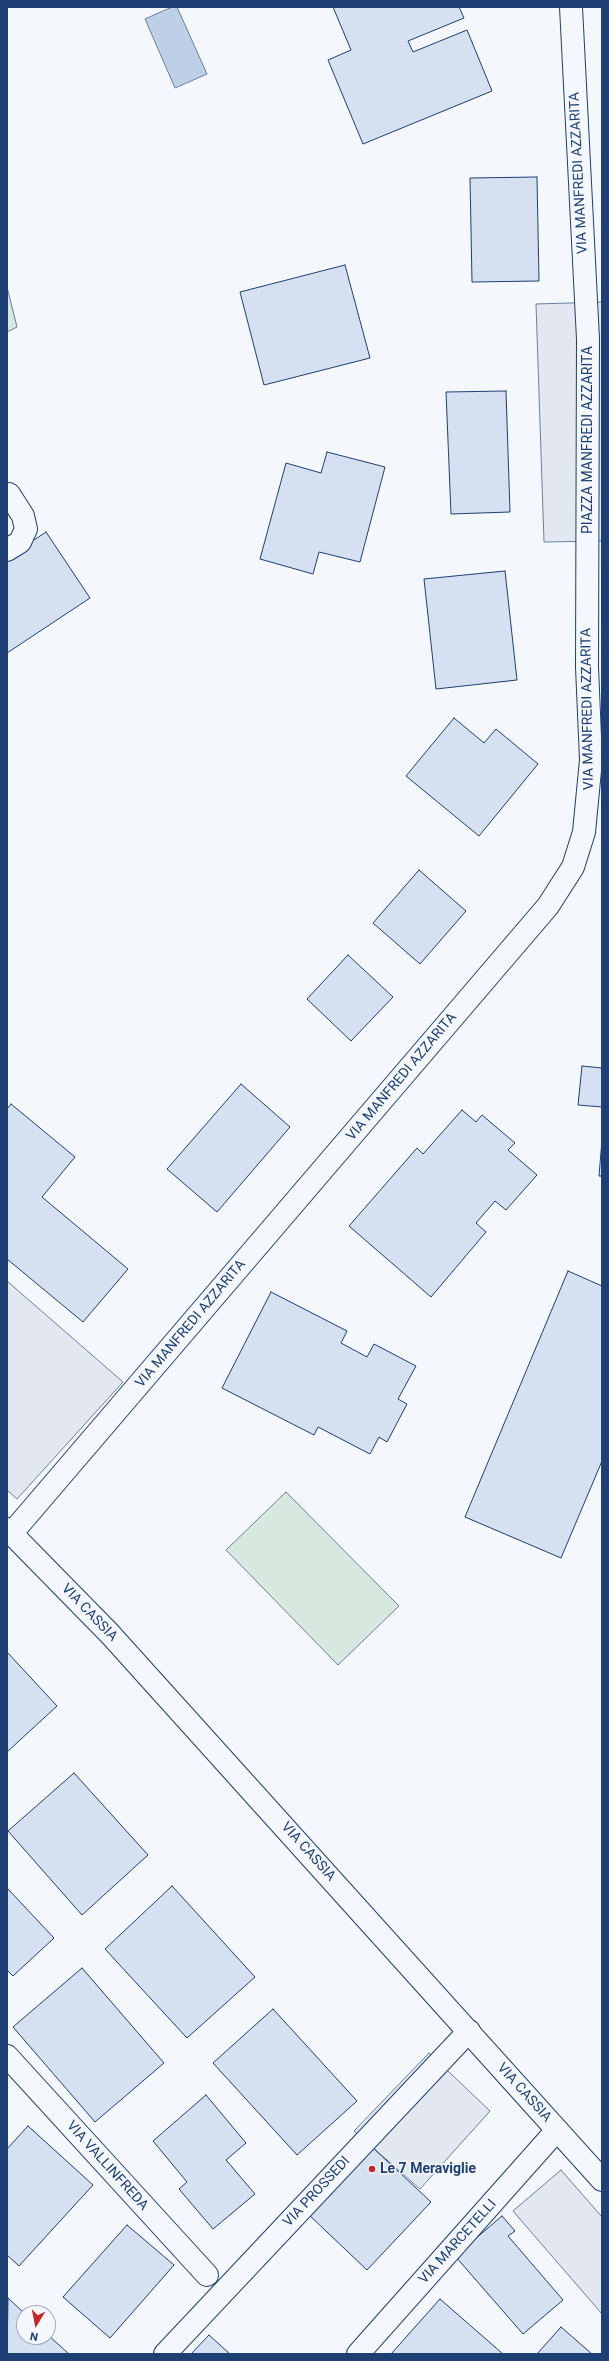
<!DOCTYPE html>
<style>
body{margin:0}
#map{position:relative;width:609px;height:2361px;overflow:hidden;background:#f4f7fb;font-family:Roboto,sans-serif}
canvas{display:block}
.frame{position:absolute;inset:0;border:8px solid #1d3f73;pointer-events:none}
.north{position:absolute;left:16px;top:2305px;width:40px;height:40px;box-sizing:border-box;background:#f4f7fb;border:1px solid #9eadc5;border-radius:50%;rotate:190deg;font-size:11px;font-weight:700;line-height:16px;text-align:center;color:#1d3f73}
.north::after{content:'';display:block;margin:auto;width:14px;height:18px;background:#c62828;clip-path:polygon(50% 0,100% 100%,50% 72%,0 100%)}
</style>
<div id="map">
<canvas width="609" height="2361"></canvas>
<div class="frame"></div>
<div class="north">N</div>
</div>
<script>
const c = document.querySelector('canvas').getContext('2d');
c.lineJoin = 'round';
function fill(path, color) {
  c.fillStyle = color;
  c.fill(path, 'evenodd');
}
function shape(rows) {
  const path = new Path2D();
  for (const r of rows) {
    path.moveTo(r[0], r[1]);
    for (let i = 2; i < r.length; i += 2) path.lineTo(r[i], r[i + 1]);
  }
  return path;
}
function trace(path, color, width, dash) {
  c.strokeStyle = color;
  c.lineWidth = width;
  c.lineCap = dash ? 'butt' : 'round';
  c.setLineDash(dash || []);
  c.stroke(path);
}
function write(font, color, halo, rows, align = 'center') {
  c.font = font + ' Roboto,sans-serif';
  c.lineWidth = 3;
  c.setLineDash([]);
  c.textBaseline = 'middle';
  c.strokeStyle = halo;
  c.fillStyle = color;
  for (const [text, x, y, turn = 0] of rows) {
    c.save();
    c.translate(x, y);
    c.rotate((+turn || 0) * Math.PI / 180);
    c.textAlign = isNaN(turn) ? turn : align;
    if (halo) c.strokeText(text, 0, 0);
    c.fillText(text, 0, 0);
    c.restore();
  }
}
const green = shape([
 [7,287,17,327,7,332,7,287],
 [286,1492,399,1606,338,1665,226,1550,286,1492]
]);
fill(green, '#d7e8df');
trace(green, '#687fa3', 1);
const parking = shape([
 [602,302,602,541,544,542,536,304,602,302],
 [7,1281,123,1382,17,1499,7,1490,7,1281],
 [429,2053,490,2111,420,2189,354,2131,429,2053],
 [561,2170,602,2217,602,2314,513,2211,561,2170]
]);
fill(parking, '#e3e8f0');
trace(parking, '#687fa3', 1);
const water = shape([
 [172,7,177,7,207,74,175,88,145,19,172,7]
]);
fill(water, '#bed0e5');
trace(water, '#687fa3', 1);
const building = shape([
 [333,7,459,7,464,18,408,41,413,52,467,30,492,91,363,144,328,60,351,50,333,7],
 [537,177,539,281,472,282,470,178,537,177],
 [345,265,370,358,264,385,240,292,345,265],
 [506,391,510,512,451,514,446,392,506,391],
 [327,452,385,467,360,562,319,552,313,574,260,559,286,463,321,473,327,452],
 [46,532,90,598,7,653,7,558,46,532],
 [505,571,517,680,436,689,424,579,505,571],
 [454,718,484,743,496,729,538,764,479,836,406,776,454,718],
 [419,870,466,911,420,964,373,923,419,870],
 [348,955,393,997,351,1041,307,999,348,955],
 [582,1066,602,1068,602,1107,578,1105,582,1066],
 [241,1084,290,1127,217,1212,167,1169,241,1084],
 [11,1104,75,1157,42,1197,128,1269,83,1322,7,1259,7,1109,11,1104],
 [462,1110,476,1122,482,1115,515,1143,508,1150,537,1175,506,1210,495,1201,476,1223,486,1232,431,1297,349,1226,417,1148,423,1154,462,1110],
 [602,1140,602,1176,599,1176,602,1140],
 [568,1271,602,1286,602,1461,561,1558,465,1517,568,1271],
 [271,1292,347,1331,341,1343,367,1357,374,1344,416,1366,398,1399,407,1404,387,1442,379,1437,370,1454,318,1427,314,1435,222,1388,271,1292],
 [7,1652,57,1706,7,1752,7,1652],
 [74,1773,148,1855,82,1915,8,1831,74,1773],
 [172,1886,255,1977,187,2038,105,1949,172,1886],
 [7,1888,54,1938,13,1976,7,1970,7,1888],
 [82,1968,164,2063,95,2122,13,2027,82,1968],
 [273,2009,357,2101,297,2155,213,2063,273,2009],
 [206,2095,246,2143,226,2160,255,2194,213,2229,179,2189,187,2182,153,2141,206,2095],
 [28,2126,93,2185,19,2266,7,2255,7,2149,28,2126],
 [371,2146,431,2202,367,2270,307,2213,371,2146],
 [502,2216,515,2231,508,2236,563,2300,523,2334,455,2256,502,2216],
 [127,2225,174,2265,110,2338,63,2297,127,2225],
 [8,2298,24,2313,24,2337,48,2337,48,2335,69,2354,7,2354,8,2298],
 [440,2299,503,2354,391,2354,440,2299],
 [561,2327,592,2354,537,2354,561,2327],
 [209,2335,230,2354,191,2354,209,2335]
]);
fill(building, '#d5e0f0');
trace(building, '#1d3f73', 1);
const minor = shape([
 [7,495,9,494,23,516,26,529,20,542,7,550],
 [11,1534,548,906,573,867,584,832,591,760,587,667,588,339,571,7],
 [7,2056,207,2275],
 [165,2354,469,2031],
 [358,2354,557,2130]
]);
const primary = shape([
 [7,1529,110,1634,602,2180]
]);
trace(minor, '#1d3f73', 24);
trace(primary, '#1d3f73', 24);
trace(minor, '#f4f7fb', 22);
trace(primary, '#f4f7fb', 22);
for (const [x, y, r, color] of [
 [372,2169,4,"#c62828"]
]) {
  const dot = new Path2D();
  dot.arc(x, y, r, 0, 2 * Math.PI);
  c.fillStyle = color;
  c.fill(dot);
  trace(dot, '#f4f7fb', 1.5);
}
write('14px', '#1d3f73', '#f4f7fb', [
 ["VIA MANFREDI AZZARITA",579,173,-93],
 ["PIAZZA MANFREDI AZZARITA",588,440,-90],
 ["VIA MANFREDI AZZARITA",588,709,-91],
 ["VIA MANFREDI AZZARITA",402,1077,-50],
 ["VIA MANFREDI AZZARITA",191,1324,-50],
 ["VIA CASSIA",89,1613,46],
 ["VIA CASSIA",308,1852,48],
 ["VIA CASSIA",524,2093,48],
 ["VIA VALLINFREDA",107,2166,48],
 ["VIA PROSSEDI",317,2192,-47],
 ["VIA MARCETELLI",458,2242,-48]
]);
write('bold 14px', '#1d3f73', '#f4f7fb', [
 ["Le 7 Meraviglie",380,2169]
], 'left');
</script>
